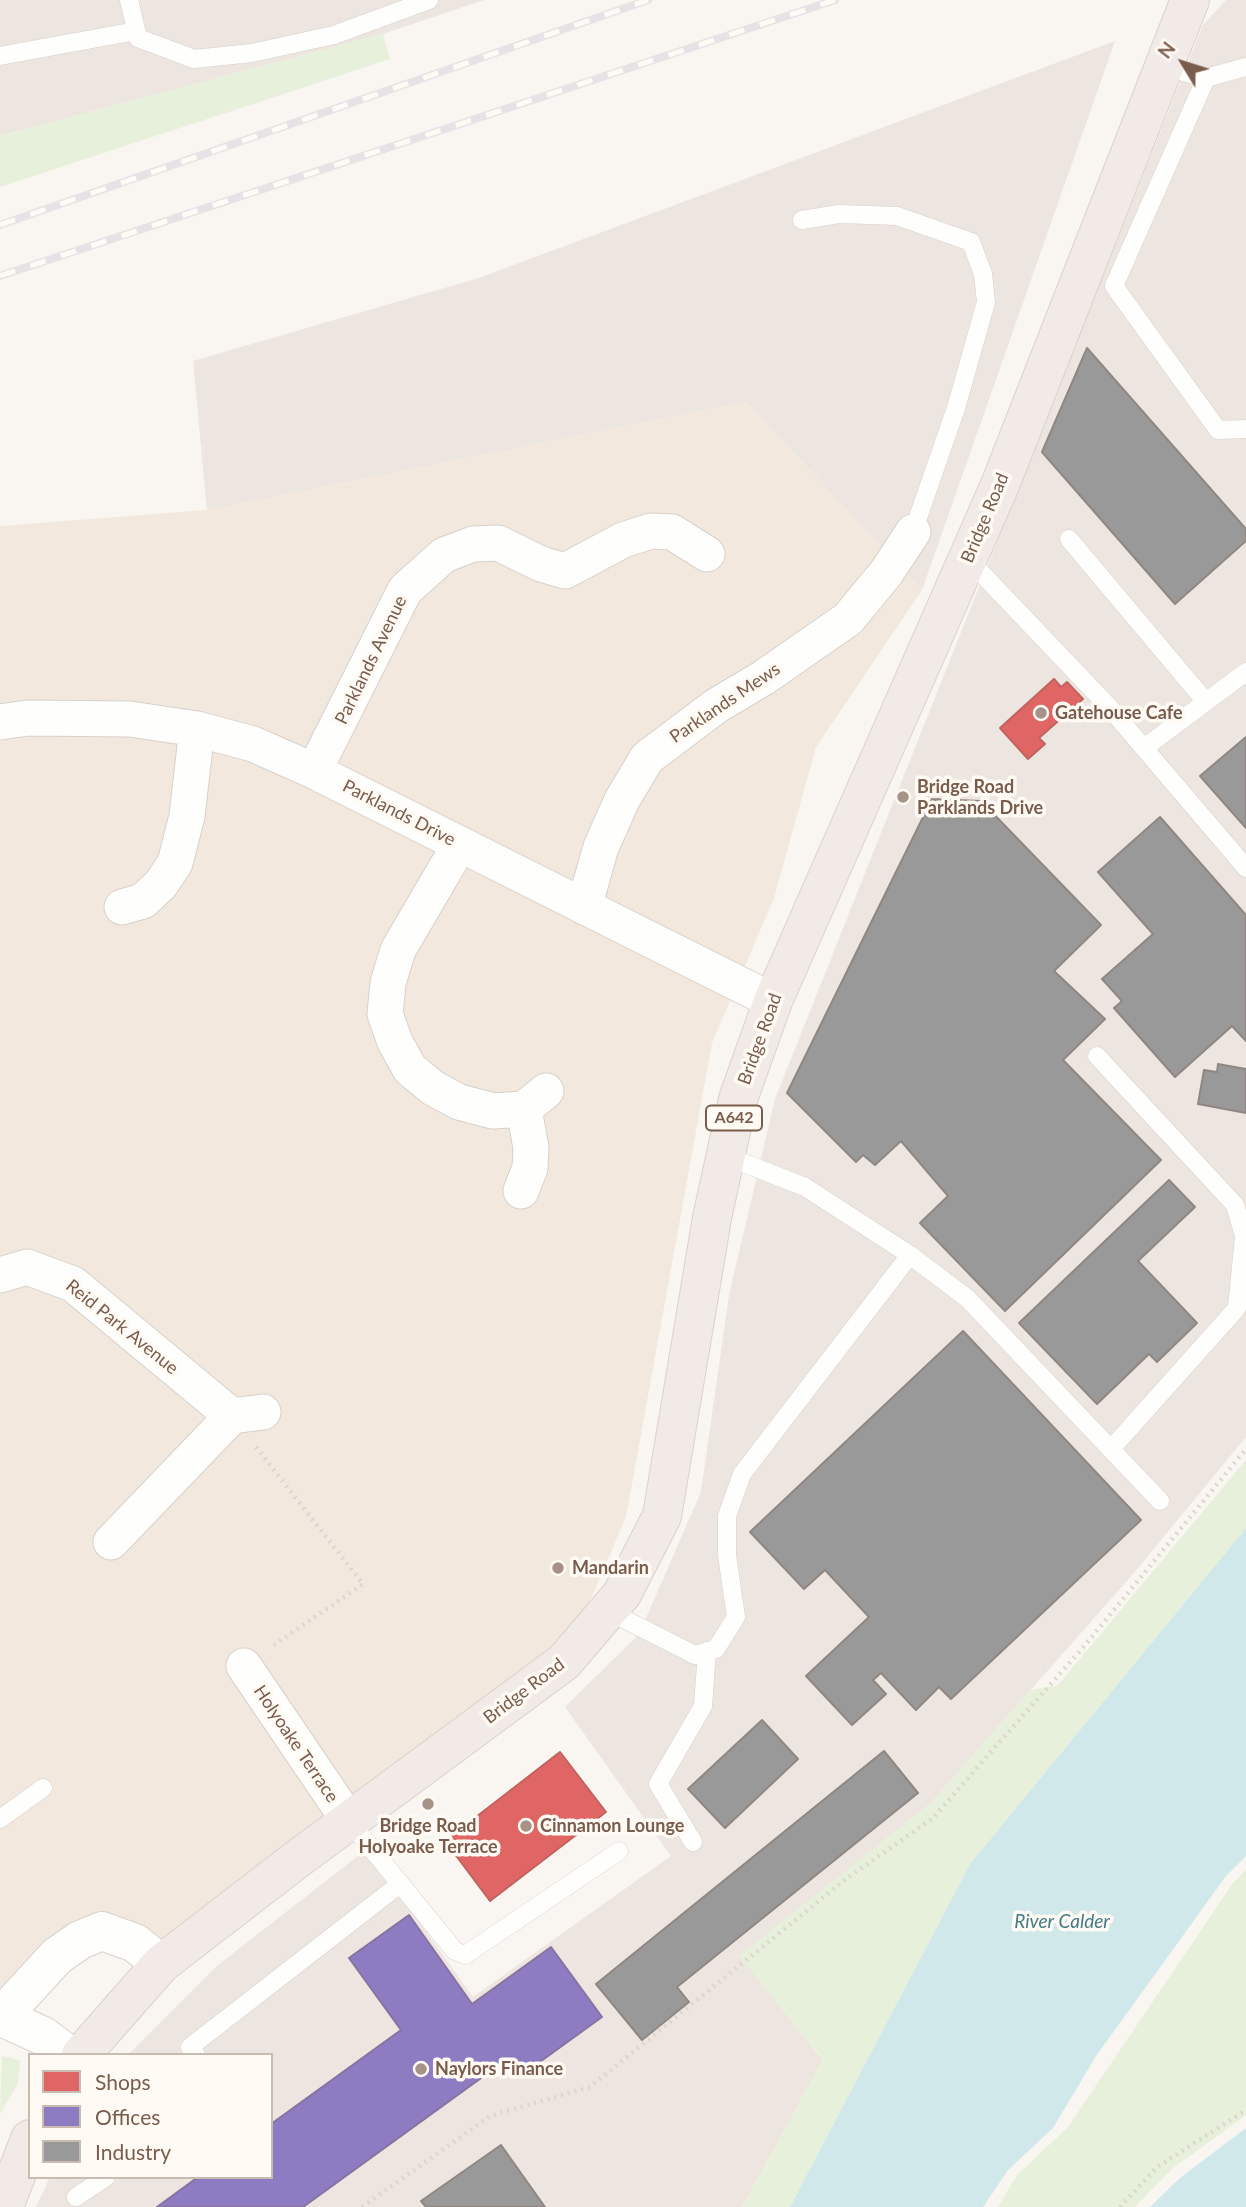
<!DOCTYPE html>
<style>
body{margin:0}
#map{position:relative;width:1246px;height:2207px;overflow:hidden;background:#f9f5f0;font-family:Lato,sans-serif}
canvas{display:block}
.legend{position:absolute;left:28px;top:2053px;width:245px;height:126px;box-sizing:border-box;background:#fffaf3;border:2px solid #cabbb1;margin:0;padding:9px 12px;list-style:none;font-size:21px;color:#7a5c4d}
.legend li{display:flex;align-items:center;gap:14px;height:35px}
.legend b{width:35px;border:2px solid #cabbb1}
.north{position:absolute;left:1148px;top:28px;width:70px;height:70px;-webkit-text-stroke:5px #fffaf3;paint-order:stroke;rotate:308deg;font-size:19px;font-weight:700;line-height:28px;text-align:center;color:#7a5c4d}
.north::after{content:'';display:block;margin:auto;width:24px;height:32px;background:#7a5c4d;clip-path:polygon(50% 0,100% 100%,50% 72%,0 100%)}
</style>
<div id="map">
<canvas width="1246" height="2207"></canvas>
<ul class="legend">
<li><b style="height:19px;background:#e06666"></b>Shops</li>
<li><b style="height:19px;background:#8e7cc3"></b>Offices</li>
<li><b style="height:19px;background:#999"></b>Industry</li>
</ul>
<div class="north">N</div>
</div>
<script>
const c = document.querySelector('canvas').getContext('2d');
c.lineJoin = 'round';
function fill(path, color) {
  c.fillStyle = color;
  c.fill(path, 'evenodd');
}
function shape(rows) {
  const path = new Path2D();
  for (const r of rows) {
    path.moveTo(r[0], r[1]);
    for (let i = 2; i < r.length; i += 2) path.lineTo(r[i], r[i + 1]);
  }
  return path;
}
function trace(path, color, width, dash) {
  c.strokeStyle = color;
  c.lineWidth = width;
  c.lineCap = dash ? 'butt' : 'round';
  c.setLineDash(dash || []);
  c.stroke(path);
}
function write(font, color, halo, rows, align = 'center') {
  c.font = font + ' Lato,sans-serif';
  c.lineWidth = 7;
  c.setLineDash([]);
  c.textBaseline = 'middle';
  c.strokeStyle = halo;
  c.fillStyle = color;
  for (const [text, x, y, turn = 0] of rows) {
    c.save();
    c.translate(x, y);
    c.rotate((+turn || 0) * Math.PI / 180);
    c.textAlign = isNaN(turn) ? turn : align;
    if (halo) c.strokeText(text, 0, 0);
    c.fillText(text, 0, 0);
    c.restore();
  }
}
fill(shape([
 [746,402,922,590,816,747,774,898,712,1043,626,1517,564,1662,161,1964,117,1934,0,2018,0,526,207,510]
]), '#f2e8de');
fill(shape([
 [0,0,484,0,383,34,0,136],
 [1226,0,1246,0,1246,1437,1133,1574,931,1803,740,1956,823,2060,742,2207,36,2207,50,2177,271,2177,271,2055,128,2055,218,1965,367,1849,473,1997,671,1856,565,1707,639,1634,701,1492,729,1295,775,1099,1203,25],
 [1115,41,922,590,746,402,207,510,193,361,479,278]
]), '#ede5e0');
fill(shape([
 [383,34,390,59,0,187,0,136],
 [1246,1460,1246,1528,970,1864,790,2207,742,2207,823,2059,739,1956,931,1803,1031,1690,1058,1685],
 [1246,1870,1246,2115,1173,2168,1135,2207,998,2207,1017,2175,1068,2127,1233,1883],
 [2,2056,20,2060,18,2083,0,2114]
]), '#e7f0db');
fill(shape([
 [1246,1528,1246,1856,1226,1876,1096,2056,1053,2128,1008,2170,983,2207,790,2207,970,1864],
 [1246,2128,1246,2207,1150,2207,1180,2178]
]), '#d0e8ea');
const shops = shape([
 [1054,679,1061,687,1067,682,1083,699,1039,738,1045,744,1028,759,1000,728,1054,679],
 [560,1752,606,1812,490,1901,445,1841,560,1752]
]);
fill(shops, '#e06666');
trace(shops, '#c1635e', 2);
const offices = shape([
 [409,1915,472,2004,551,1947,602,2017,519,2077,506,2060,303,2207,157,2207,198,2177,271,2177,271,2124,401,2030,349,1958,409,1915]
]);
fill(offices, '#8e7cc3');
trace(offices, '#8872a0', 2);
const industry = shape([
 [1087,348,1246,529,1246,541,1175,604,1042,452,1087,348],
 [1246,737,1246,828,1200,776,1246,737],
 [932,799,981,801,1101,925,1054,971,1105,1019,1063,1060,1161,1160,1005,1311,920,1223,948,1196,901,1141,875,1165,863,1155,856,1162,787,1093,932,799],
 [1160,817,1246,915,1246,1041,1232,1026,1175,1077,1114,1008,1122,1001,1102,979,1153,934,1098,872,1160,817],
 [1218,1064,1246,1069,1246,1113,1198,1104,1204,1070,1217,1072,1218,1064],
 [1169,1180,1195,1207,1138,1261,1197,1323,1157,1362,1149,1354,1097,1404,1019,1323,1169,1180],
 [963,1331,1141,1520,951,1699,939,1687,916,1710,881,1673,873,1680,886,1694,852,1725,806,1676,869,1617,825,1570,804,1589,750,1532,963,1331],
 [762,1720,798,1759,725,1828,688,1789,762,1720],
 [884,1751,918,1793,677,1987,689,2002,642,2040,596,1984,884,1751],
 [501,2145,545,2207,426,2207,421,2201,501,2145]
]);
fill(industry, '#999');
trace(industry, '#908782', 2);
const lane = shape([
 [129,0,138,38,194,59,252,53,334,35,429,0],
 [0,56,136,31],
 [1166,67,1206,78,1246,67],
 [1206,78,1114,286,1218,430,1246,429],
 [802,220,839,214,897,216,971,242,983,274,986,302,956,408,913,532],
 [1069,539,1206,702],
 [968,559,1109,707,1246,868],
 [1144,748,1246,672],
 [1097,1056,1235,1205,1244,1236,1237,1308,1111,1449],
 [726,1156,805,1187,910,1255,968,1299,1160,1501],
 [608,1611,695,1655,716,1649,736,1617,727,1555,727,1516,742,1474,910,1255],
 [0,1819,43,1788],
 [349,1821,455,1951,465,1955,619,1851],
 [693,1842,658,1784,703,1706,707,1651],
 [196,2055,190,2047,400,1884],
 [76,2197,106,2177]
]);
const street = shape([
 [0,722,28,718,130,719,197,729,253,744,314,771,773,1001],
 [314,771,405,590,444,555,473,544,498,543,541,564,565,571,623,540,651,531,672,532,707,554],
 [460,844,398,950,388,983,385,1014,395,1042,410,1069,433,1088,459,1102,493,1111,524,1109,546,1091],
 [122,907,143,901,161,884,175,863,187,816,197,729],
 [584,907,601,847,622,800,647,758,716,706,763,678,848,619,886,573,913,532],
 [521,1191,530,1168,531,1148,524,1109],
 [0,1275,27,1267,73,1284,232,1416],
 [111,1542,232,1416,263,1412],
 [244,1666,349,1821]
]);
const secondary = shape([
 [2,2017,43,2036,68,2055],
 [0,2018,57,1956,80,1940,102,1931,135,1943,161,1964]
]);
const highway = shape([
 [81,2055,161,1964,296,1860,564,1662,622,1594,662,1516,712,1218,738,1099,773,1001,1000,485,1190,0],
 [4,2207,30,2139]
]);
trace(lane, '#d7d1cb', 19);
trace(street, '#d7d1cb', 37);
trace(secondary, '#d9d2cb', 40);
trace(highway, '#dad1cc', 40);
trace(shape([
 [256,1447,363,1584,271,1647],
 [362,2207,490,2116,590,2087,846,1879,932,1819,1086,1644,1246,1449],
 [1120,2207,1157,2167,1246,2110]
]), '#dcd5d0', 4.5, [2, 5]);
trace(lane, '#fefefd', 18);
trace(street, '#fefefd', 35);
trace(secondary, '#fefefd', 38);
trace(highway, '#f2eae7', 38);
const rail = shape([
 [0,225,648,0],
 [0,276,835,0]
]);
trace(rail, '#e6e3e7', 8);
trace(rail, '#fffaf3', 5, [16]);
for (const [x, y, r, color] of [
 [1041,713,7,"#a69286"],
 [903,797,7,"#a69286"],
 [558,1568,7,"#a69286"],
 [428,1804,7,"#a69286"],
 [526,1826,7,"#a69286"],
 [421,2069,7,"#a69286"]
]) {
  const dot = new Path2D();
  dot.arc(x, y, r, 0, 2 * Math.PI);
  c.fillStyle = color;
  c.fill(dot);
  trace(dot, '#fffaf3', 2.5);
}
for (const [x, y, w] of [
 [734,1118,56]
]) {
  const box = new Path2D();
  box.roundRect(x - w / 2, y - 12.5, w, 25, 5);
  c.fillStyle = '#fffaf3';
  c.fill(box);
  trace(box, '#7a5c4d', 2);
}
write('bold 16px', '#7a5c4d', null, [
 ["A642",734,1118]
]);
write('18px', '#7a5c4d', '#fffaf3', [
 ["Bridge Road",985,518,-67],
 ["Parklands Avenue",371,660,-64],
 ["Parklands Mews",725,703,-34],
 ["Parklands Drive",399,813,27],
 ["Bridge Road",760,1039,-70],
 ["Reid Park Avenue",122,1327,39],
 ["Bridge Road",524,1691,-37],
 ["Holyoake Terrace",296,1744,56]
]);
write('bold 18px', '#7a5c4d', '#fffaf3', [
 ["Gatehouse Cafe",1055,713],
 ["Bridge Road",917,787],
 ["Parklands Drive",917,808],
 ["Mandarin",572,1568],
 ["Bridge Road",428,1826,"center"],
 ["Holyoake Terrace",428,1847,"center"],
 ["Cinnamon Lounge",540,1826],
 ["Naylors Finance",435,2069]
], 'left');
write('italic 19px', '#437c86', '#fffaf3', [
 ["River Calder",1062,1922]
]);
</script>
